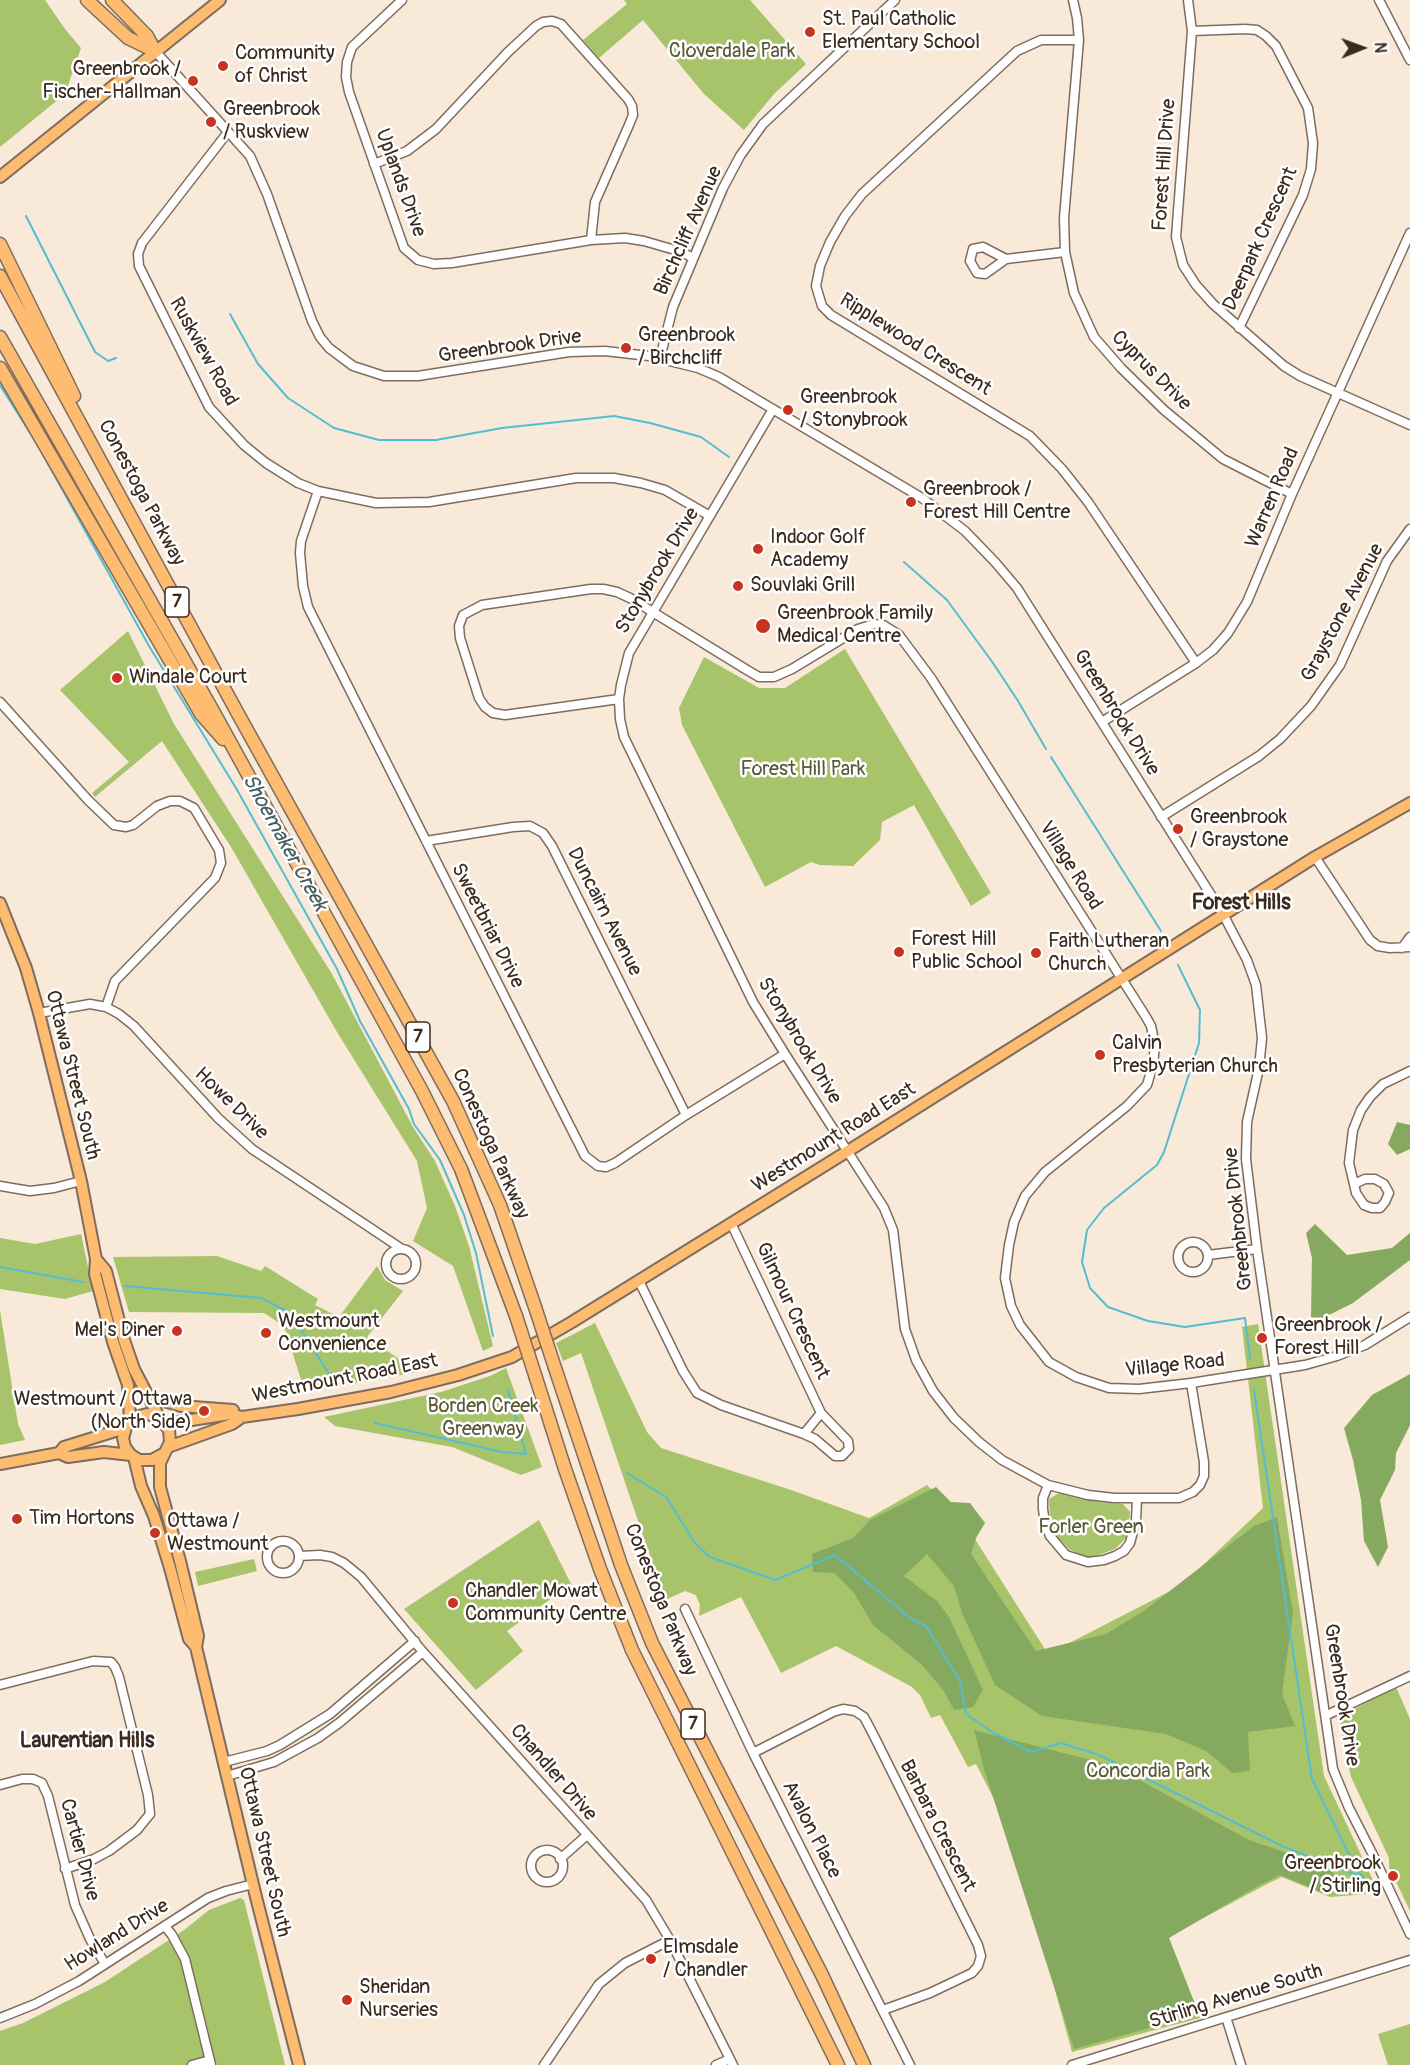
<!DOCTYPE html>
<style>
body{margin:0}
#map{position:relative;width:1410px;height:2065px;overflow:hidden;background:#f9e9d8;font-family:Pangolin,sans-serif}
canvas{display:block}
.north{position:absolute;left:1332px;top:18px;width:60px;height:60px;-webkit-text-stroke:4px #fff;paint-order:stroke;rotate:89deg;font-size:16px;font-weight:700;line-height:24px;text-align:center;color:#3b2a1e}
.north::after{content:'';display:block;margin:auto;width:21px;height:27px;background:#3b2a1e;clip-path:polygon(50% 0,100% 100%,50% 72%,0 100%)}
</style>
<div id="map">
<canvas width="1410" height="2065"></canvas>
<div class="north">N</div>
</div>
<script>
const c = document.querySelector('canvas').getContext('2d');
c.lineJoin = 'round';
function fill(path, color) {
  c.fillStyle = color;
  c.fill(path, 'evenodd');
}
function shape(rows) {
  const path = new Path2D();
  for (const r of rows) {
    if (r.length === 3) {
      path.moveTo(r[0] + r[2], r[1]);
      path.arc(r[0], r[1], r[2], 0, 2 * Math.PI);
      continue;
    }
    path.moveTo(r[0], r[1]);
    for (let i = 2; i < r.length; i += 2) path.lineTo(r[i], r[i + 1]);
  }
  return path;
}
function trace(path, color, width, dash) {
  c.strokeStyle = color;
  c.lineWidth = width;
  c.lineCap = dash ? 'butt' : 'round';
  c.setLineDash(dash || []);
  c.stroke(path);
}
function write(font, color, halo, rows, align = 'center') {
  c.font = font + ' Pangolin,sans-serif';
  c.lineWidth = 5;
  c.setLineDash([]);
  c.textBaseline = 'middle';
  c.strokeStyle = halo;
  c.fillStyle = color;
  for (const [text, x, y, turn = 0] of rows) {
    c.save();
    c.translate(x, y);
    c.rotate((+turn || 0) * Math.PI / 180);
    c.textAlign = isNaN(turn) ? turn : align;
    if (halo) c.strokeText(text, 0, 0);
    c.fillText(text, 0, 0);
    c.restore();
  }
}
fill(shape([
 [0,0,45,0,65,29,81,48,65,94,0,147],
 [624,0,750,0,806,64,774,94,744,130,704,94,643,20,599,58,583,40,627,4],
 [128,631,174,724,332,974,413,1127,435,1161,455,1206,469,1246,493,1346,483,1351,453,1266,413,1241,427,1208,417,1161,337,1032,231,847,162,741,95,797,92,793,129,762,60,690],
 [845,649,991,893,971,906,914,805,882,822,880,840,853,866,820,865,811,862,765,887,682,725,679,708,704,657,759,688,785,688],
 [81,1234,93,1291,65,1299,0,1289,0,1238,35,1244],
 [217,1256,261,1271,265,1266,318,1299,315,1305,339,1317,377,1266,385,1280,403,1291,367,1337,418,1372,305,1392,284,1326,264,1313,129,1312,113,1257],
 [0,1310,18,1424,25,1440,0,1445],
 [595,1323,647,1432,661,1448,791,1490,869,1518,927,1485,964,1522,1048,1654,1182,1585,1263,1508,1242,1327,1258,1324,1324,1776,1379,1893,1330,1897,1282,1877,1267,1884,1166,1938,1200,2018,1072,2052,1013,1836,976,1764,968,1767,940,1715,931,1718,920,1695,912,1687,836,1646,781,1673,741,1597,699,1616,700,1605,696,1595,685,1591,665,1600,581,1353,563,1361,556,1343],
 [506,1368,542,1467,521,1475,452,1447,335,1426,324,1417,441,1392,490,1376],
 [1059,1493,1099,1502,1123,1504,1130,1512,1128,1533,1126,1538,1115,1549,1093,1557,1086,1557,1069,1549,1057,1536,1050,1518,1049,1499],
 [539,1520,571,1584,507,1631,523,1651,476,1690,404,1609],
 [254,1559,257,1571,198,1586,195,1572],
 [1396,1687,1410,1719,1410,1911,1389,1867,1389,1858,1351,1777,1339,1717],
 [240,1898,244,1900,285,2065,0,2065,0,2031,23,2023,105,1982,184,1930,209,1910],
 [1410,2024,1410,2065,1388,2065,1378,2034]
]), '#a7c46b');
fill(shape([
 [1397,1122,1410,1125,1410,1149,1397,1155,1388,1144],
 [1315,1224,1347,1255,1392,1248,1410,1233,1410,1260,1353,1303,1321,1319,1311,1317,1312,1258,1306,1233],
 [1410,1374,1410,1425,1396,1453,1395,1470,1380,1500,1388,1547,1378,1567,1364,1541,1361,1500,1353,1460,1344,1428,1372,1395],
 [936,1487,951,1502,970,1503,985,1523,976,1538,971,1554,1036,1651,1106,1634,1145,1610,1254,1526,1277,1517,1293,1613,1282,1694,1295,1726,1248,1732,1250,1771,1232,1773,1206,1751,1166,1734,1042,1716,995,1685,962,1613,954,1586,927,1554,904,1576,937,1601,949,1617,983,1690,973,1707,954,1710,943,1690,922,1665,873,1625,854,1593,835,1573,813,1572,812,1554,853,1538,870,1520],
 [974,1730,1114,1766,1249,1840,1329,1867,1335,1876,1336,1887,1326,1894,1280,1875,1256,1887,1169,1938,1199,2014,1074,2049,984,1769]
]), '#85aa5f');
trace(shape([
 [26,216,95,352,108,361,116,358],
 [230,314,258,364,288,398,334,428,379,440,436,440,502,428,614,416,650,423,701,437,729,457],
 [0,385,37,444,149,646,236,788,337,969,360,1021,409,1109,414,1124,440,1160,464,1215,476,1253,493,1336],
 [904,562,947,600,993,663,1018,701,1046,749],
 [1051,757,1161,931],
 [1178,965,1200,1010,1199,1043,1164,1152,1157,1165,1104,1208,1087,1230,1082,1262,1090,1288,1108,1307,1148,1321,1185,1327,1245,1318,1250,1359],
 [0,1267,83,1282],
 [125,1286,261,1298,290,1313,333,1380],
 [1254,1390,1312,1779,1357,1871,1362,1876],
 [375,1423,502,1452,526,1454,508,1390],
 [627,1473,666,1497,695,1543,710,1557,775,1580,835,1555,910,1618,926,1626,960,1681,966,1714,992,1732,1031,1752,1061,1743,1099,1755,1282,1846,1364,1878]
]), '#54bdd1', 2);
const minor = shape([
 [402,0,352,47,347,62,346,77,349,92,404,248,418,260,434,264,452,263,591,240,625,238,644,241,682,252,693,258],
 [1073,0,1077,18,1079,40,1064,218,1065,252,1074,293,1094,337,1121,368,1164,410,1223,459,1292,494],
 [1188,0,1192,31,1176,237,1183,265,1196,285,1213,304,1284,366,1300,376,1410,425],
 [1379,0,1410,60],
 [1192,31,1245,29,1257,30,1266,36,1276,46,1308,108,1313,143,1311,169,1303,195,1239,328],
 [1079,40,1041,40,1017,51,862,194,845,216,830,242,820,266,816,286,822,306,831,315,1030,436,1062,469,1088,502,1196,663],
 [155,51,250,156,267,194,312,321,320,337,329,348,353,366,384,376,418,376,569,352,605,351,649,356,698,368,719,377,922,498,965,531,995,562,1017,588,1223,914,1247,960,1256,985,1262,1038,1259,1068,1247,1122,1246,1159,1257,1249,1333,1769,1349,1808,1373,1855,1410,1934],
 [228,132,142,243,138,254,139,266,209,407,244,445,266,463,298,483,318,491,376,503,429,502,576,478,614,478,641,483,665,490,710,516],
 [374,164,407,151,436,129,508,52,536,26,543,22,552,21,561,24,628,99,632,106,633,115,629,125,595,202,591,240],
 [1006,259,985,274,977,273,970,261,973,249,983,247,1006,259,1065,252],
 [660,358,673,307,723,188,740,156,763,124,895,0],
 [773,409,629,653,621,685,619,699,620,719,624,737,753,1002,785,1054,884,1208,893,1230,905,1329,916,1360,933,1391,954,1418,979,1442,1002,1460,1048,1485,1088,1495,1114,1498,1179,1498,1193,1492,1200,1485,1204,1476,1204,1462,1191,1383],
 [318,491,301,541,300,553,303,586,308,607,585,1156,598,1166,606,1167,615,1163,686,1115,785,1054],
 [619,699,505,715,493,713,485,707,479,698,460,638,459,626,463,615,482,605,591,589,603,589,617,592,630,598,747,670,759,677,774,677,792,669,858,629,874,624,883,625,899,635,931,678,1146,1017,1151,1026,1155,1045,1153,1065,1147,1085,1127,1106,1045,1172,1025,1196,1014,1222,1009,1245,1005,1278,1011,1306,1020,1325,1049,1362,1076,1377,1109,1388,1139,1389,1191,1383,1305,1365,1337,1356,1365,1345,1410,1317],
 [0,702,88,800,114,825,126,827,133,825,157,806,170,801,180,801,194,808,219,850,221,863,215,878,115,981,106,1007],
 [1102,722,1196,663,1213,650,1228,633,1247,602,1292,494,1410,233],
 [1161,817,1259,756,1280,739,1311,706,1340,665,1387,561,1410,529],
 [426,841,513,827,530,826,543,833,552,846,686,1115],
 [1315,857,1370,940,1378,946,1390,948,1410,947],
 [1402,948,1410,937],
 [39,1013,90,1004,106,1007,119,1014,134,1026,218,1118,252,1149,402,1249],
 [1354,1184,1365,1179,1375,1179,1384,1184,1389,1193,1385,1202,1380,1208,1372,1208,1364,1205,1356,1193,1354,1184,1349,1163,1353,1130,1361,1110,1370,1097,1383,1084,1410,1071],
 [0,1186,30,1191,54,1188,81,1181],
 [1193,1257,15],
 [401,1264,15],
 [1208,1255,1257,1249],
 [639,1281,683,1371,697,1393,721,1405,804,1434,815,1439,835,1456,842,1456,849,1449,848,1441,821,1413,731,1223],
 [804,1434,821,1413],
 [1048,1485,1043,1498,1043,1509,1045,1523,1050,1536,1066,1555,1088,1562,1104,1560,1115,1556,1124,1551,1130,1543,1136,1520,1137,1499],
 [283,1557,16],
 [299,1556,320,1555,332,1557,344,1563,361,1577,423,1652,646,1900,670,1940,733,2065],
 [685,1609,753,1753,910,2065],
 [0,1685,93,1661,111,1662,115,1667,119,1677,148,1795,150,1814,137,1830,109,1851,94,1859,65,1869],
 [1327,1715,1410,1676],
 [753,1753,833,1712,843,1709,855,1711,864,1717,874,1736,978,1945,981,1956,978,1966,972,1973,930,1993,883,2010],
 [224,1762,267,1751,280,1745,330,1714,415,1641],
 [227,1776,274,1762,318,1738,339,1723,423,1652],
 [0,1785,22,1779,33,1779,42,1783,48,1796,75,1905,90,1939,105,1964],
 [547,1866,16],
 [560,1859,586,1836],
 [165,1926,172,1935,185,1959,211,2065],
 [1226,2017,1241,2065],
 [0,2018,35,2004,79,1981,208,1898,226,1891,253,1884],
 [192,2065,210,2060],
 [544,2065,599,1984,625,1963,670,1940],
 [716,2065,730,2059],
 [1072,2065,1410,1960]
]);
const major = shape([
 [0,177,220,0],
 [0,903,26,968,39,1013,81,1181,96,1259,95,1274,113,1342,128,1385,130,1420],
 [96,1259,106,1271,124,1340,134,1369,159,1417,169,1430,170,1442,160,1463,160,1487,180,1561,198,1636,196,1647,256,1897,299,2065],
 [147,1396,181,1406,233,1410],
 [159,1417,147,1414,135,1417,127,1424,123,1438,125,1447,131,1455,139,1460,152,1460,163,1454],
 [166,1424,230,1414,242,1417,298,1409,391,1392,458,1375,512,1357,572,1322,848,1151,1315,857,1410,803],
 [168,1447,232,1424,242,1417],
 [59,1453,68,1457,104,1452,131,1455],
 [59,1453,64,1447,125,1428],
 [134,1457,141,1486,154,1516,170,1568,189,1639,196,1647],
 [0,1464,59,1453]
]);
const highway = shape([
 [87,0,128,38,155,51],
 [112,0,147,36,155,51],
 [0,244,74,396],
 [0,276,237,712,453,1101,500,1205,535,1307],
 [0,337,213,711,422,1091,461,1169,516,1316],
 [0,368,201,714,223,739],
 [555,1368,621,1565,652,1643,822,1975,864,2065],
 [536,1378,565,1469,600,1569,632,1650,838,2065]
]);
trace(minor, '#7e6d5f', 11);
trace(major, '#7e6d5f', 14);
trace(highway, '#7e6d5f', 15);
trace(minor, '#fff', 8);
trace(major, '#fdbc70', 10);
trace(highway, '#fdbc70', 12);
const highwayBridge = shape([
 [535,1307,555,1368],
 [516,1316,536,1378]
]);
trace(highwayBridge, '#7e6d5f', 15, []);
trace(highwayBridge, '#fdbc70', 12);
for (const [x, y, r, color] of [
 [810,32,6,"#c8321e"],
 [223,66,6,"#c8321e"],
 [193,81,6,"#c8321e"],
 [211,122,6,"#c8321e"],
 [626,348,6,"#c8321e"],
 [788,410,6,"#c8321e"],
 [911,502,6,"#c8321e"],
 [758,549,6,"#c8321e"],
 [738,586,6,"#c8321e"],
 [763,626,8,"#c8321e"],
 [117,678,6,"#c8321e"],
 [1178,829,6,"#c8321e"],
 [899,952,6,"#c8321e"],
 [1036,953,6,"#c8321e"],
 [1100,1055,6,"#c8321e"],
 [177,1331,6,"#c8321e"],
 [266,1333,6,"#c8321e"],
 [1262,1338,6,"#c8321e"],
 [204,1411,6,"#c8321e"],
 [17,1519,6,"#c8321e"],
 [155,1533,6,"#c8321e"],
 [453,1603,6,"#c8321e"],
 [1393,1876,6,"#c8321e"],
 [651,1959,6,"#c8321e"],
 [347,2000,6,"#c8321e"]
]) {
  const dot = new Path2D();
  dot.arc(x, y, r, 0, 2 * Math.PI);
  c.fillStyle = color;
  c.fill(dot);
  trace(dot, '#fff', 2);
}
for (const [x, y, w] of [
 [177,602,24],
 [418,1037,24],
 [693,1724,24]
]) {
  const box = new Path2D();
  box.roundRect(x - w / 2, y - 15, w, 30, 4.5);
  c.fillStyle = '#fff';
  c.fill(box);
  trace(box, '#3b2a1e', 1.5);
}
write('bold 18px', '#3b2a1e', null, [
 ["7",177,602],
 ["7",418,1037],
 ["7",693,1724]
]);
write('20px', '#3b2a1e', '#fff', [
 ["St. Paul Catholic",822,20],
 ["Elementary School",822,43],
 ["Community",235,54],
 ["of Christ",235,77],
 ["Greenbrook /",181,70,"right"],
 ["Fischer-Hallman",181,93,"right"],
 ["Greenbrook",223,110],
 ["/ Ruskview",223,133],
 ["Greenbrook",638,336],
 ["/ Birchcliff",638,359],
 ["Greenbrook",800,398],
 ["/ Stonybrook",800,421],
 ["Greenbrook /",923,490],
 ["Forest Hill Centre",923,513],
 ["Indoor Golf",770,538],
 ["Academy",770,561],
 ["Souvlaki Grill",750,586],
 ["Greenbrook Family",777,614],
 ["Medical Centre",777,637],
 ["Windale Court",129,678],
 ["Greenbrook",1190,818],
 ["/ Graystone",1190,841],
 ["Forest Hill",911,940],
 ["Public School",911,963],
 ["Faith Lutheran",1048,942],
 ["Church",1048,965],
 ["Calvin",1112,1044],
 ["Presbyterian Church",1112,1067],
 ["Westmount",278,1322],
 ["Convenience",278,1345],
 ["Greenbrook /",1274,1326],
 ["Forest Hill",1274,1349],
 ["Mel's Diner",165,1331,"right"],
 ["Westmount / Ottawa",192,1400,"right"],
 ["(North Side)",192,1423,"right"],
 ["Tim Hortons",29,1519],
 ["Ottawa /",167,1522],
 ["Westmount",167,1545],
 ["Chandler Mowat",465,1592],
 ["Community Centre",465,1615],
 ["Greenbrook",1381,1864,"right"],
 ["/ Stirling",1381,1887,"right"],
 ["Elmsdale",663,1948],
 ["/ Chandler",663,1971],
 ["Sheridan",359,1988],
 ["Nurseries",359,2011]
], 'left');
write('20px', '#5b5835', '#fff', [
 ["Cloverdale Park",732,52],
 ["Forest Hill Park",803,770],
 ["Borden Creek",483,1407],
 ["Greenway",483,1430],
 ["Forler Green",1091,1528],
 ["Concordia Park",1148,1772]
]);
write('20px', '#3b2a1e', '#fff', [
 ["Forest Hill Drive",1165,165,-86],
 ["Uplands Drive",400,183,70],
 ["Birchcliff Avenue",689,231,-66],
 ["Deerpark Crescent",1261,239,-66],
 ["Ripplewood Crescent",915,345,32],
 ["Greenbrook Drive",510,347,-8],
 ["Ruskview Road",203,352,61],
 ["Cyprus Drive",1151,371,45],
 ["Conestoga Parkway",141,493,62],
 ["Warren Road",1273,498,-67],
 ["Stonybrook Drive",658,571,-59],
 ["Graystone Avenue",1343,613,-62],
 ["Greenbrook Drive",1116,713,58],
 ["Village Road",1070,866,58],
 ["Duncairn Avenue",604,912,63],
 ["Sweetbriar Drive",487,926,63],
 ["Stonybrook Drive",799,1041,59],
 ["Ottawa Street South",72,1075,76],
 ["Howe Drive",231,1104,44],
 ["Westmount Road East",834,1138,-32],
 ["Conestoga Parkway",490,1144,66],
 ["Greenbrook Drive",1239,1219,-96],
 ["Gilmour Crescent",792,1311,65],
 ["Village Road",1175,1366,-6],
 ["Westmount Road East",345,1379,-11],
 ["Conestoga Parkway",660,1600,68],
 ["Greenbrook Drive",1341,1695,81],
 ["Chandler Drive",553,1773,49],
 ["Barbara Crescent",937,1826,63],
 ["Avalon Place",811,1830,63],
 ["Cartier Drive",79,1850,75],
 ["Ottawa Street South",264,1852,77],
 ["Howland Drive",117,1936,-32],
 ["Stirling Avenue South",1236,1997,-17]
]);
write('italic 21px', '#445d5d', '#fff', [
 ["Shoemaker Creek",284,843,61]
]);
write('bold 21px', '#3b2a1e', '#fff', [
 ["Forest Hills",1241,904],
 ["Laurentian Hills",87,1742]
]);
</script>
